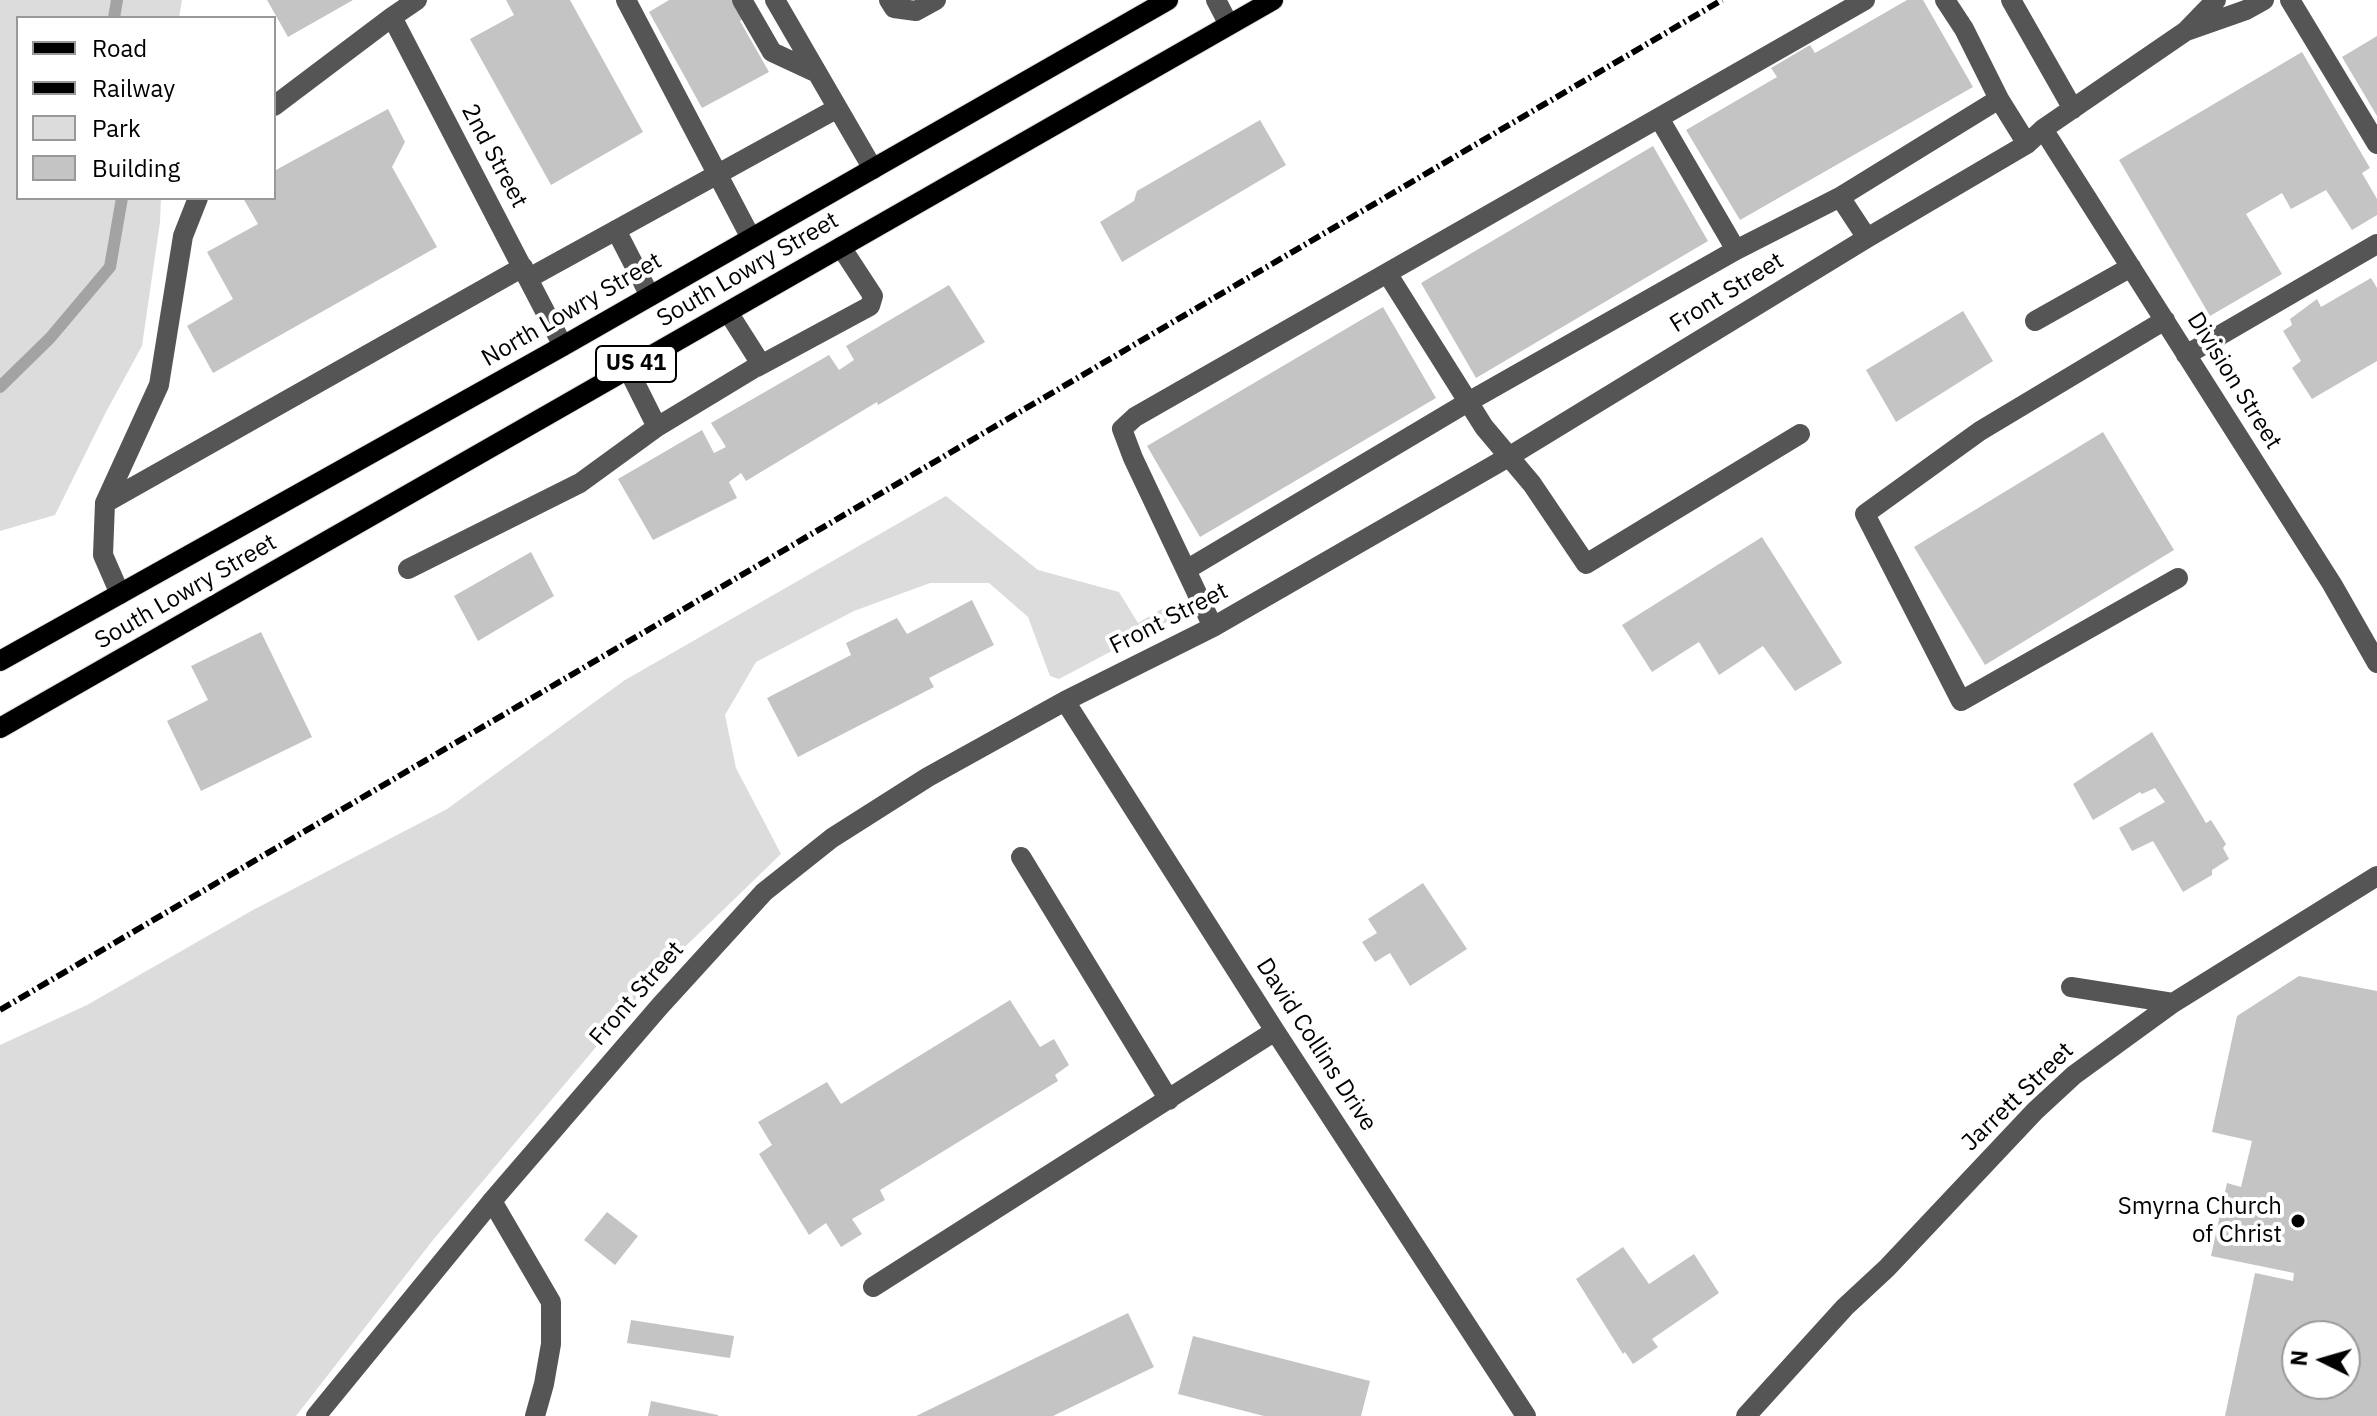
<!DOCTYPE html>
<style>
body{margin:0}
#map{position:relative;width:2377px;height:1416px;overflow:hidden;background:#fff;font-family:"IBM Plex Sans",sans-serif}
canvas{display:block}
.legend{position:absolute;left:16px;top:16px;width:260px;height:184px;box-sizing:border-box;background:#fff;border:2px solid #999;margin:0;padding:10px 14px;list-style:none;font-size:24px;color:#000}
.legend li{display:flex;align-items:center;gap:16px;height:40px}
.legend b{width:40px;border:2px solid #999}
.north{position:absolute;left:2281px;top:1320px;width:80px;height:80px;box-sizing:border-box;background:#fff;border:2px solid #999;border-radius:50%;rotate:275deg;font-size:22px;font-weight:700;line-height:32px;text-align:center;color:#000}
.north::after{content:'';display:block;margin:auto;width:28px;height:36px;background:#000;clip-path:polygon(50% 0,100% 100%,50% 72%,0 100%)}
</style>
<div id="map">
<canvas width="2377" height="1416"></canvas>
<ul class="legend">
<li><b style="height:10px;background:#000"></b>Road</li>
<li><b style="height:10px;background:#000"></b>Railway</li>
<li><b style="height:22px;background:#dcdcdc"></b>Park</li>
<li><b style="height:22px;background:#c4c4c4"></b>Building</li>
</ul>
<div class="north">N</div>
</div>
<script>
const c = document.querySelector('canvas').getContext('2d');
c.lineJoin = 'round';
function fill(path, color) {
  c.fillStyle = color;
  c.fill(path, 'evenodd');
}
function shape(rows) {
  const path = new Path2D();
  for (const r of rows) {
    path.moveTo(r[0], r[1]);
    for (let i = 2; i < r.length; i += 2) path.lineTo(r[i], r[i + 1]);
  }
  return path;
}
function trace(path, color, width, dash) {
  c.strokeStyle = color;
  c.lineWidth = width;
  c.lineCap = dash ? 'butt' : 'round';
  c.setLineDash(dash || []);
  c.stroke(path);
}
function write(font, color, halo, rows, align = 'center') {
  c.font = font + ' "IBM Plex Sans",sans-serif';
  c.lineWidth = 8;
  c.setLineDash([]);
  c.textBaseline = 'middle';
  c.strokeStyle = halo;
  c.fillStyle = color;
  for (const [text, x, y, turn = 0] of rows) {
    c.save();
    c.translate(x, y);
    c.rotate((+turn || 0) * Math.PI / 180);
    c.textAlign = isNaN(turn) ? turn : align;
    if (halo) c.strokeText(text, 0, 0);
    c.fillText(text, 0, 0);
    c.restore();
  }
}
fill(shape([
 [0,0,182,0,179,18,18,18,18,198,161,198,160,222,142,346,106,412,55,515,0,531],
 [946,496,1038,570,1119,592,1138,623,1163,608,1178,616,1059,679,1050,676,1028,617,989,583,930,583,854,611,756,662,725,715,736,768,781,854,662,969,433,1240,296,1416,0,1416,0,1045,87,1005,253,910,447,809,625,680]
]), '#dcdcdc');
trace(shape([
 [114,18,117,0],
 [0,387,50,338,110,267,122,198]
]), '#a3a3a3', 12);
fill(shape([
 [267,0,353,0,288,37],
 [506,0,570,0,643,132,551,185,470,39,514,15],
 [669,0,736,0,745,17,740,21,769,72,702,108,649,12],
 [1907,0,1923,0,1973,87,1740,220,1686,130,1777,77,1771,68,1810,45,1815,53],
 [2377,36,2377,116,2342,57],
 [2302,52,2370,168,2362,173,2377,199,2377,215,2352,230,2326,190,2291,209,2282,193,2246,214,2282,274,2210,316,2119,160],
 [388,109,405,142,392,167,437,247,213,373,187,326,233,299,207,252,258,224,243,198,274,198,274,171],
 [1260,120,1286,165,1122,262,1100,222,1134,201,1137,191],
 [1653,146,1708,241,1476,378,1421,283],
 [2371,278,2377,288,2377,361,2312,399,2292,368,2301,361,2283,331,2292,325,2290,319,2317,299,2321,307],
 [949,285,985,342,878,405,877,402,746,481,741,473,729,482,737,498,653,540,618,479,702,430,714,453,726,447,711,423,829,355,839,370,854,360,846,346],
 [1383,307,1436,398,1200,537,1147,446],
 [1963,311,1993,361,1896,422,1866,370],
 [2103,432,2174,550,1985,665,1914,547],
 [1762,537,1842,663,1795,691,1763,646,1719,675,1699,642,1652,672,1622,625],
 [531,552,554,596,478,641,454,596],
 [972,600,994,645,929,678,934,687,798,757,767,698,851,655,846,643,897,618,907,634],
 [261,632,312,737,201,791,167,721,208,700,191,666],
 [2152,732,2206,823,2211,820,2226,844,2223,848,2229,859,2212,870,2212,875,2183,892,2153,841,2132,851,2119,828,2165,802,2155,788,2142,794,2140,792,2093,820,2073,784],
 [1423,883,1467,949,1410,986,1390,953,1375,962,1362,942,1377,933,1368,919],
 [2299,976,2377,991,2377,1416,2225,1416,2255,1273,2293,1281,2294,1273,2211,1256,2227,1183,2241,1187,2252,1141,2212,1132,2237,1016],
 [2297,1336,2345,1336,2345,1384,2297,1384],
 [1010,1000,1040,1047,1054,1039,1069,1065,1055,1075,1058,1081,880,1190,885,1200,852,1219,862,1234,841,1247,826,1223,809,1235,759,1154,772,1145,758,1122,827,1082,841,1104],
 [607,1212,638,1236,615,1265,584,1240],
 [1623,1247,1649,1284,1694,1254,1719,1293,1652,1339,1658,1347,1633,1364,1625,1352,1623,1354,1576,1279],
 [1128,1313,1154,1367,1053,1416,916,1416],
 [631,1320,734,1336,730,1358,627,1343],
 [1193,1336,1370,1381,1361,1416,1264,1416,1178,1394],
 [651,1401,718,1415,718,1416,648,1416]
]), '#c4c4c4');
const major = shape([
 [0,661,563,346,1168,0],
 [0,728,1273,0]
]);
trace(major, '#dbdbdb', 22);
trace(shape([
 [417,0,392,17,563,346],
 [626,0,751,238],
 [742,0,772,52,815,72],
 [775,0,873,169],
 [889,0,894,8,916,11,936,0],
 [1216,0,1229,25],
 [1945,0,1964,29,1999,99,2027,144],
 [2011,0,2073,109],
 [2290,0,2377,144],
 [2189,30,2246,10,2264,0],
 [274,106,392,17],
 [1659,118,1736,250,1840,197],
 [2043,129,2332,584,2377,663],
 [616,230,650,296],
 [1867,238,1840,197,1999,99],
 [1387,273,1484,427,1532,484,1586,564,1800,434],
 [529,278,836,109],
 [2165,320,1980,431,1865,514,1961,701,2178,578],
 [2035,321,2131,267],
 [2186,355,2377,244],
 [757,367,870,306,873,296,841,247],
 [657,427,761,364,728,312],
 [105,503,523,267],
 [408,569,580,483,657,427,628,369],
 [1186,570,1468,402,1736,250],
 [120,594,103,555,105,503,159,385,183,236,198,198],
 [1213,627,1133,458,1122,429,1135,417,1865,0],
 [1065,701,1275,1031,1526,1416],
 [1021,857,1169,1100],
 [2071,987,2173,1003],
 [492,1201,551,1302,551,1344,544,1384,535,1416],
 [873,1287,1275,1031],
 [316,1416,492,1201,660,1006,764,892,832,838,928,777,1065,701,1213,627,1510,456,1867,238,2027,144,2043,129,2186,31,2216,0],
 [1746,1416,1845,1307,1887,1268,2035,1111,2074,1075,2173,1003,2377,876]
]), '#555', 20);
trace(major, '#000', 20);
trace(shape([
 [0,1010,1722,0]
]), '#000', 6, [12, 4, 2, 4]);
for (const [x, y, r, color] of [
 [2298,1221,8,"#000"]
]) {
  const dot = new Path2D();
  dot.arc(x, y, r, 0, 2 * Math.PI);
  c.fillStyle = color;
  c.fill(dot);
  trace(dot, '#fff', 3);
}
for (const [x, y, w] of [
 [636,364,80]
]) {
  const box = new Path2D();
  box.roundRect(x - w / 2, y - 18, w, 36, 6);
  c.fillStyle = '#fff';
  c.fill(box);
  trace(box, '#000', 2);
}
write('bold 22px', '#000', null, [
 ["US 41",636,364]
]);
write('24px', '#000', '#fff', [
 ["2nd Street",494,156,62],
 ["South Lowry Street",748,270,-30],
 ["Front Street",1727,293,-32],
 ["North Lowry Street",572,310,-30],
 ["Division Street",2234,381,58],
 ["South Lowry Street",186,592,-30],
 ["Front Street",1169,619,-27],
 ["Front Street",637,994,-49],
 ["David Collins Drive",1316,1045,57],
 ["Jarrett Street",2018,1097,-44]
]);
write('24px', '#000', '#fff', [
 ["Smyrna Church",2282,1207],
 ["of Christ",2282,1235]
], 'right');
</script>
